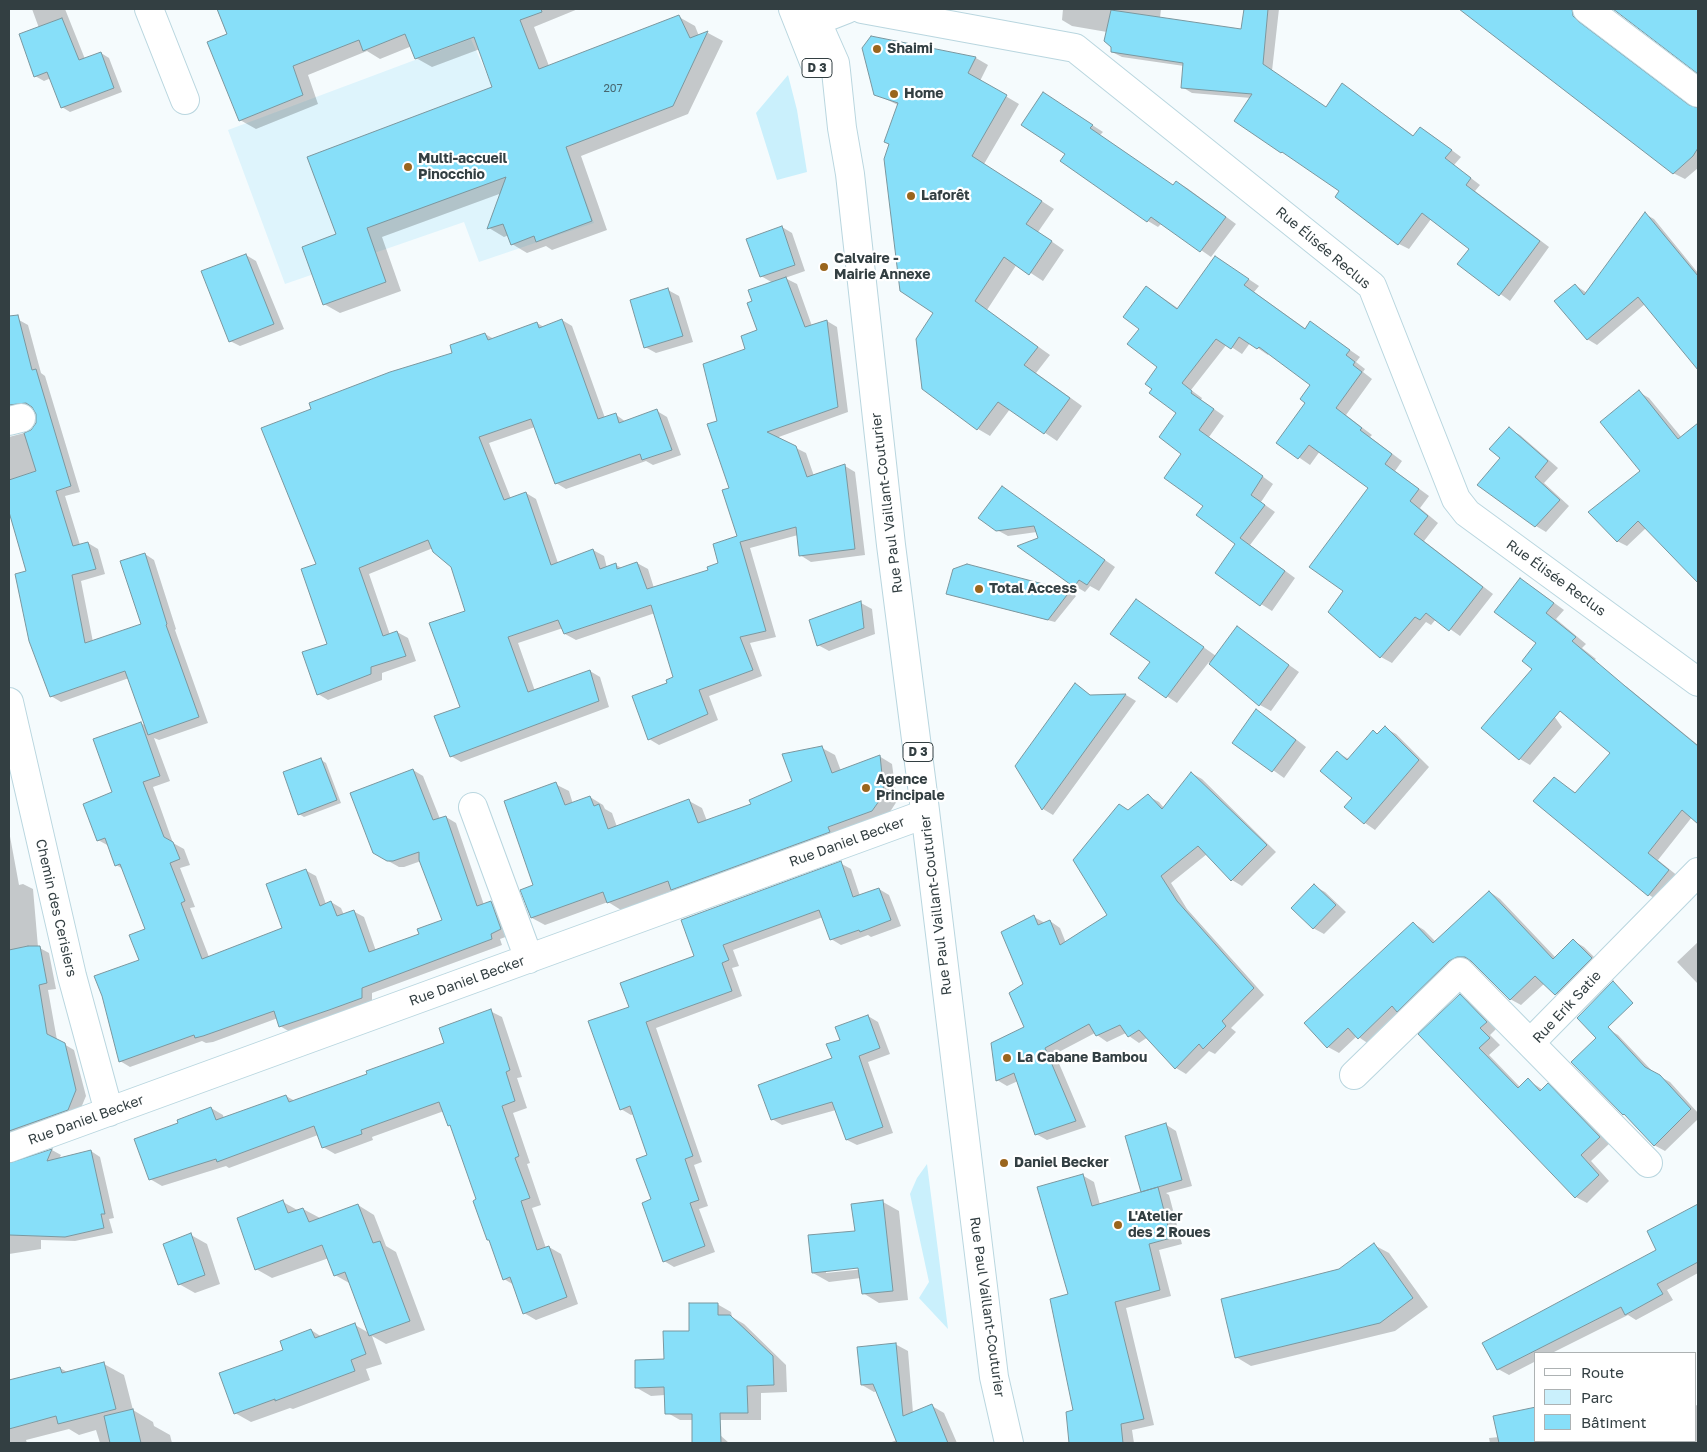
<!DOCTYPE html>
<meta charset="utf-8">
<style>
body{margin:0}
#map{position:relative;width:1707px;height:1452px;overflow:hidden;background:#f5fbfd;font-family:"Golos Text",sans-serif}
canvas{display:block}
.frame{position:absolute;inset:0;border:10px solid #333f42;pointer-events:none}
.legend{position:absolute;left:1534px;top:1352px;width:162px;height:90px;box-sizing:border-box;background:#fff;border:1px solid #adb2b3;margin:0;padding:6px 9px;list-style:none;font-size:15px;color:#333f42}
.legend li{display:flex;align-items:center;gap:10px;height:25px}
.legend b{width:25px;border:1px solid #adb2b3}
</style>
<div id="map">
<canvas width="1707" height="1452"></canvas>
<div class="frame"></div>
<ul class="legend">
<li><b style="height:6px;background:#fff"></b>Route</li>
<li><b style="height:14px;background:#caf0fc"></b>Parc</li>
<li><b style="height:14px;background:#87dff9"></b>Bâtiment</li>
</ul>
</div>
<script>
const c = document.querySelector('canvas').getContext('2d');
c.lineJoin = 'round';
function fill(path, color) {
  c.fillStyle = color;
  c.fill(path, 'evenodd');
}
function shape(rows) {
  const path = new Path2D();
  for (const r of rows) {
    path.moveTo(r[0], r[1]);
    for (let i = 2; i < r.length; i += 2) path.lineTo(r[i], r[i + 1]);
  }
  return path;
}
function trace(path, color, width, dash) {
  c.strokeStyle = color;
  c.lineWidth = width;
  c.lineCap = dash ? 'butt' : 'round';
  c.setLineDash(dash || []);
  c.stroke(path);
}
function write(font, color, halo, rows, align = 'center') {
  c.font = font + ' "Golos Text",sans-serif';
  c.lineWidth = 4.5;
  c.setLineDash([]);
  c.textBaseline = 'middle';
  c.strokeStyle = halo;
  c.fillStyle = color;
  for (const [text, x, y, turn = 0] of rows) {
    c.save();
    c.translate(x, y);
    c.rotate((+turn || 0) * Math.PI / 180);
    c.textAlign = isNaN(turn) ? turn : align;
    if (halo) c.strokeText(text, 0, 0);
    c.fillText(text, 0, 0);
    c.restore();
  }
}
fill(shape([
 [471,39,492,86,539,69,594,223,479,262,464,222,285,284,228,130]
]), '#def4fc');
fill(shape([
 [788,75,797,110,807,172,777,180,756,113],
 [927,1164,948,1329,919,1298,929,1282,910,1194,917,1178]
]), '#caf0fc');
fill(shape([
 [32,9,65,9,85,59,101,53,109,58,122,92,70,112,62,107,51,78,44,81,35,76,39,28],
 [217,9,578,9,534,27,549,66,679,17,695,26,699,36,708,33,723,41,688,114,581,156,607,230,552,250,546,246,527,253,512,244,509,235,504,237,489,228,502,193,382,237,401,291,340,313,324,304,338,235,493,87,480,49,432,67,416,58,412,46,380,59,367,51,308,75,318,104,256,129,240,120,227,35],
 [1063,9,1161,9,1160,18,1242,31,1245,9,1279,9,1272,71,1327,108,1352,91,1414,136,1421,129,1430,134,1461,157,1454,165,1480,185,1475,191,1549,247,1510,301,1458,263,1471,249,1431,219,1409,249,1399,244,1341,191,1251,98,1192,93,1182,87,1184,66,1122,57,1112,52,1107,32,1072,26,1062,20],
 [1461,9,1556,9,1590,35,1603,40,1695,110,1698,109,1698,168,1685,179,1673,173],
 [1615,9,1698,9,1698,72],
 [872,37,976,58,988,65,980,81,1019,104,984,164,1054,209,1038,232,1064,250,1043,281,1017,264,987,310,1050,355,1036,373,1082,406,1057,441,1010,409,990,436,978,429,935,313,890,144,898,105,875,94],
 [1054,100,1103,132,1100,135,1174,186,1177,182,1187,188,1236,224,1211,257,1162,223,1158,227,1148,221,1066,154],
 [1645,214,1654,219,1698,273,1698,368,1645,304,1597,345,1587,339,1575,285,1587,293],
 [782,227,792,233,805,271,785,278,797,284,812,326,827,321,837,327,848,412,776,438,806,453,814,476,845,466,855,472,865,555,811,562,800,555,798,535,750,548,776,637,750,643,762,676,709,696,718,720,659,745,649,739,669,684,675,678,655,613,576,640,565,634,563,628,518,643,535,691,590,671,600,677,609,707,461,762,451,756,462,707,467,612,452,567,433,548,369,574,390,635,397,632,408,638,416,661,382,673,382,680,328,700,318,694,329,644,317,564,454,354,485,334,494,339,537,323,544,327,562,320,572,326,605,418,615,414,626,422,657,411,667,417,681,455,653,465,646,461,566,489,556,483,535,427,489,443,511,499,526,493,536,499,558,563,593,550,604,556,607,568,616,565,622,568,637,563,648,569,654,588,710,571,720,564,739,537,719,422,746,350,758,331,754,302,773,283,761,276],
 [246,255,256,261,284,329,240,346,230,341],
 [1226,264,1259,286,1254,292,1306,329,1311,323,1360,357,1356,362,1365,369,1363,372,1372,379,1346,415,1372,435,1370,437,1402,461,1395,471,1429,496,1420,508,1438,523,1424,541,1493,594,1460,636,1436,619,1431,625,1426,622,1392,663,1381,657,1329,612,1344,591,1370,488,1320,451,1310,465,1278,443,1307,402,1312,384,1269,353,1268,355,1250,343,1242,354,1227,344,1191,390,1202,398,1201,400,1224,416,1209,437,1273,484,1261,502,1275,512,1250,545,1295,578,1272,611,1261,604,1237,544,1204,506,1183,454,1178,413,1159,367,1140,328,1147,287,1179,309],
 [668,290,679,296,693,342,656,353,645,347],
 [19,320,28,325,41,373,45,376,80,492,65,496,80,545,88,543,98,549,105,574,81,581,93,642,142,625,145,554,154,560,176,629,175,630,208,723,159,740,154,738,170,781,153,787,173,843,184,849,190,865,180,868,195,907,190,908,209,957,284,929,305,870,316,876,326,904,331,902,341,908,344,915,353,911,364,917,376,951,420,935,443,921,421,861,404,867,399,867,374,853,413,770,423,776,440,819,446,817,456,823,484,905,491,902,501,908,511,935,500,939,502,945,372,993,372,1004,290,1032,280,1026,278,1018,213,1042,206,1043,202,1041,130,1067,120,1061,146,930,123,869,116,865,109,846,98,840,113,793,141,723,146,726,129,678,61,702,51,696,28,571,9,512,9,437,32,431,37,422,37,413,34,408,28,408,9,414,9,323],
 [1639,392,1649,398,1682,438,1698,425,1697,576,1646,528,1627,546,1617,541,1641,471],
 [1509,429,1520,435,1558,468,1544,483,1569,506,1546,532,1536,526,1502,458],
 [1002,488,1115,567,1099,591,1090,586,1085,592,1075,586,1039,539,1037,532,1008,536,997,530],
 [967,565,1070,592,1076,596,1055,622,954,596,948,593],
 [1531,586,1564,610,1556,619,1586,644,1582,648,1596,659,1560,688,1538,643],
 [861,603,872,609,875,634,829,651,818,645],
 [1147,607,1216,656,1237,628,1299,672,1271,711,1260,705,1209,662,1177,703,1140,678,1152,661],
 [1616,681,1627,687,1698,745,1698,822,1692,817,1658,860,1679,877,1659,901,1649,895,1554,778,1576,793,1612,753],
 [1075,685,1092,696,1126,695,1136,701,1053,815,1043,809,1017,766],
 [1533,687,1562,727,1530,765,1520,759],
 [1257,711,1267,717,1306,747,1284,778,1234,742],
 [1385,728,1396,734,1429,767,1375,830,1365,823,1346,807,1353,798,1338,753,1349,759,1373,732,1378,735],
 [822,748,835,755,841,771,879,756,892,764,897,801,886,818,685,897,674,890,621,910,608,902,545,925,532,918,534,886,555,784,569,791,573,804,590,797,603,805,605,809,612,813,617,827,689,801,702,808,707,821,752,804,794,782],
 [321,760,326,763,341,803,304,817,299,814],
 [1191,773,1202,779,1276,852,1242,886,1232,880,1207,854,1171,883,1187,909,1264,995,1231,1028,1236,1032,1215,1054,1209,1051,1186,1074,1176,1068,1148,1037,1139,1043,1129,1036,1126,1033,1107,1042,1097,1035,1095,1033,1055,1054,1086,1127,1047,1140,1036,1134,1018,1081,1007,1086,997,1080,1026,1027,1025,985,1034,917,1045,923,1050,921,1060,928,1066,943,1108,916,1128,811,1148,796,1159,802,1164,808],
 [9,831,19,885,23,884,33,889,38,947,49,953,56,989,48,990,57,1040,74,1050,86,1096,78,1115,9,1139],
 [840,863,851,869,860,896,879,889,889,895,901,926,871,937,868,935,841,945,831,939,823,917,733,950,739,966,732,968,742,996,656,1028,702,1162,694,1165,708,1206,699,1209,715,1252,674,1267,664,1261,652,1200,649,1156,634,1114,631,1115,621,1109,631,1007,695,956],
 [1314,886,1325,892,1346,912,1324,934,1313,928],
 [1490,892,1500,899,1556,958,1574,941,1584,947,1602,965,1567,1000,1556,994,1545,983,1521,1005,1510,999,1474,963,1468,962,1369,1044,1357,1036,1339,1053,1328,1047,1413,923,1424,930,1436,942],
 [1698,942,1698,984,1677,962],
 [1460,996,1471,1002,1497,1028,1490,1035,1500,1045,1489,1055,1520,1087,1528,1080,1543,1090,1548,1085,1559,1091,1610,1143,1591,1161,1609,1181,1587,1203,1576,1197,1420,1034],
 [490,1011,502,1017,522,1077,517,1078,527,1108,513,1113,530,1163,527,1164,541,1205,532,1208,546,1248,549,1247,561,1254,578,1304,536,1320,524,1313,514,1285,504,1279,452,1127,449,1125,444,1111,372,1137,373,1140,335,1154,323,1147,318,1135,229,1168,226,1166,162,1186,150,1179,179,1124,211,1108,223,1115,224,1119,286,1096,295,1101,369,1075,445,1043],
 [868,1016,878,1022,890,1054,868,1062,893,1133,857,1145,847,1140,836,1110,782,1125,772,1119,834,1059,842,1041],
 [1608,1029,1618,1035,1655,1074,1670,1082,1698,1113,1698,1119,1665,1151,1654,1145,1629,1118,1624,1114,1572,1062],
 [1165,1124,1176,1131,1192,1186,1166,1193,1169,1195,1182,1244,1159,1250,1171,1296,1126,1308,1154,1425,1132,1430,1134,1443,1071,1443,1067,1413,1075,1411,1070,1295,1082,1175,1094,1182,1100,1205,1145,1192],
 [52,1150,61,1155,59,1159,91,1151,100,1157,114,1218,109,1219,113,1233,75,1241,41,1240,41,1249,9,1254,9,1198,11,1198,9,1164,15,1164],
 [283,1202,299,1211,303,1209,320,1218,358,1205,374,1215,386,1246,396,1252,425,1330,386,1344,372,1336,382,1364,366,1369,370,1380,293,1409,290,1408,251,1422,235,1413,285,1351,311,1330,322,1337,355,1325,369,1333,351,1284,335,1275,329,1258,272,1278,256,1269],
 [883,1202,899,1211,908,1300,879,1303,863,1293,861,1278,829,1282,813,1273,856,1232],
 [864,1266,865,1269,826,1273,826,1270],
 [1698,1205,1698,1273,1667,1290,1673,1300,1636,1320,1628,1315,1552,1353,1536,1353,1536,1361,1509,1375,1498,1369,1658,1251,1648,1231],
 [191,1235,207,1244,220,1284,195,1293,179,1284],
 [1374,1245,1389,1253,1428,1307,1395,1331,1251,1366,1236,1357],
 [717,1304,731,1312,732,1317,744,1324,786,1365,787,1392,761,1393,761,1420,700,1420,711,1427,729,1443,694,1443,693,1420,680,1420,666,1412,665,1395,651,1396,637,1388],
 [895,1344,908,1351,913,1413,932,1406,944,1413,957,1443,889,1443,897,1440,877,1391,874,1392,862,1385],
 [104,1364,124,1375,133,1410,153,1422,154,1426,170,1435,172,1443,100,1443,96,1430,79,1435,69,1429,26,1440,27,1443,9,1443,9,1386,60,1368,69,1373],
 [1696,1405,1698,1406,1698,1443,1647,1443,1646,1441,1696,1441],
 [1499,1437,1552,1441,1552,1443,1490,1443,1489,1438]
]), '#0003');
const building = shape([
 [217,9,541,9,542,12,520,20,539,69,679,15,690,38,708,31,673,106,566,147,592,221,536,242,534,236,511,245,503,224,487,229,506,177,367,228,386,282,323,305,302,247,336,234,307,157,492,87,474,37,415,59,405,34,363,51,359,40,293,66,303,95,239,121,207,42,227,34,217,9],
 [1244,9,1268,9,1263,64,1326,107,1342,83,1413,136,1420,127,1452,150,1445,158,1471,178,1466,185,1540,241,1499,296,1457,264,1469,249,1422,213,1398,245,1335,197,1339,191,1282,152,1281,153,1234,121,1252,94,1181,88,1183,63,1111,52,1111,47,1104,41,1111,10,1241,29,1244,9],
 [1459,9,1572,9,1573,16,1578,21,1689,105,1698,108,1698,148,1693,156,1673,174,1459,9],
 [1613,9,1698,9,1698,74,1613,9],
 [62,18,79,60,101,52,114,88,61,108,47,72,34,77,19,34,62,18],
 [871,36,976,57,968,73,1007,95,972,156,1042,201,1026,224,1052,241,1029,275,1004,257,975,301,1038,347,1024,365,1070,398,1044,434,998,402,977,430,922,389,916,339,933,313,900,291,884,159,889,144,884,142,898,103,874,95,862,48,871,36],
 [1043,92,1093,125,1090,128,1173,185,1176,181,1226,217,1200,252,1151,217,1147,222,1060,161,1065,154,1021,125,1043,92],
 [1645,212,1698,276,1698,370,1638,297,1587,340,1554,301,1575,284,1584,295,1645,212],
 [782,226,795,265,760,277,746,239,782,226],
 [246,254,274,324,229,342,201,271,246,254],
 [1215,256,1249,279,1244,285,1305,329,1310,321,1350,350,1346,355,1355,362,1353,365,1362,372,1336,408,1362,428,1360,430,1392,454,1385,464,1419,489,1410,501,1428,516,1414,534,1483,587,1449,631,1426,613,1420,620,1415,617,1380,658,1328,612,1343,591,1309,567,1368,488,1309,445,1298,459,1276,443,1305,403,1300,399,1310,385,1259,347,1257,349,1239,337,1231,349,1216,339,1182,383,1192,391,1191,393,1214,409,1199,430,1263,476,1251,495,1265,505,1240,538,1285,571,1260,606,1215,573,1235,544,1196,515,1203,506,1164,478,1181,454,1159,437,1176,413,1149,393,1152,389,1145,384,1157,367,1127,344,1139,329,1123,317,1146,286,1177,309,1215,256],
 [786,277,805,327,827,320,838,407,767,432,796,446,807,477,845,464,855,549,799,556,796,527,740,542,766,631,740,637,753,670,699,690,708,714,648,740,632,696,667,683,666,680,673,677,651,605,564,634,558,620,508,637,528,692,590,670,599,701,450,757,434,716,460,707,429,623,465,611,451,567,433,552,428,540,359,568,383,636,397,631,406,656,371,667,371,674,317,695,302,652,327,644,301,569,316,564,261,428,311,409,309,403,390,372,452,353,450,345,485,333,488,340,537,322,539,328,562,319,598,419,616,413,619,423,657,409,672,450,642,460,640,454,555,484,531,419,479,437,504,500,526,492,551,565,593,549,600,569,616,563,617,569,637,562,647,589,708,570,707,567,718,563,713,544,737,536,722,490,729,488,707,424,717,421,703,364,745,349,741,336,757,330,747,303,752,301,748,290,786,277],
 [668,288,683,336,644,348,630,300,668,288],
 [18,315,32,370,36,369,71,486,56,491,73,546,88,542,96,569,72,575,85,643,141,624,120,561,145,553,167,624,166,625,199,717,148,735,125,671,50,697,29,641,15,574,26,571,9,512,9,480,36,471,24,433,31,430,36,423,36,414,32,407,26,403,9,405,9,316,18,315],
 [1639,390,1678,439,1698,423,1698,583,1638,521,1617,542,1588,512,1640,471,1600,422,1639,390],
 [1509,427,1548,461,1535,477,1560,500,1535,527,1477,485,1500,458,1489,449,1509,427],
 [1002,486,1105,560,1087,585,1079,580,1074,587,1017,546,1038,538,1034,526,996,531,978,518,1002,486],
 [967,564,1070,591,1048,620,946,594,953,569,967,564],
 [1520,578,1554,603,1546,613,1576,637,1572,641,1625,686,1698,746,1698,824,1682,810,1648,853,1669,870,1648,896,1533,801,1554,777,1575,793,1610,753,1560,711,1519,760,1481,728,1532,669,1522,661,1536,643,1494,612,1520,578],
 [1136,599,1204,647,1166,698,1138,678,1150,662,1110,634,1136,599],
 [861,601,864,628,817,646,809,620,861,601],
 [1237,626,1289,665,1259,706,1209,664,1237,626],
 [1075,683,1090,695,1126,694,1042,810,1015,766,1075,683],
 [1256,709,1296,740,1272,772,1232,743,1256,709],
 [141,722,160,776,143,782,164,837,173,842,180,859,170,863,185,901,181,903,202,959,282,928,266,884,306,869,320,906,331,901,337,916,354,910,369,952,419,934,417,929,442,920,419,860,419,852,393,861,387,861,373,853,350,793,413,769,433,820,446,816,477,906,491,901,501,929,491,934,492,939,362,988,362,998,329,1010,279,1027,274,1011,203,1036,195,1038,194,1035,119,1062,102,996,94,976,139,960,129,935,145,929,120,864,115,866,105,838,97,841,83,804,112,792,93,739,141,722],
 [1385,726,1419,760,1364,824,1344,807,1352,798,1320,771,1337,751,1347,760,1373,730,1377,734,1385,726],
 [822,746,832,773,880,755,884,794,872,811,828,827,830,832,671,890,668,881,607,903,603,892,531,918,520,890,533,885,504,801,556,782,565,805,590,796,594,806,599,804,608,829,689,799,698,823,751,804,749,800,792,781,782,754,822,746],
 [321,758,337,800,298,815,283,772,321,758],
 [1191,772,1267,845,1231,881,1198,846,1161,876,1177,901,1254,988,1222,1021,1226,1026,1203,1049,1199,1044,1175,1069,1139,1030,1128,1037,1120,1025,1096,1036,1089,1024,1045,1048,1076,1121,1035,1135,1014,1073,996,1081,991,1043,1024,1027,1009,993,1023,984,1001,932,1034,915,1038,925,1050,920,1060,945,1107,915,1073,860,1119,804,1128,810,1148,794,1162,809,1191,772],
 [841,861,853,897,879,888,891,920,860,932,859,930,830,940,819,910,723,945,729,960,722,963,732,991,646,1022,693,1156,685,1159,699,1200,690,1203,705,1246,663,1262,642,1203,651,1199,636,1159,647,1155,630,1106,620,1110,588,1021,629,1007,620,983,694,956,681,920,841,861],
 [1314,884,1336,905,1313,929,1291,908,1314,884],
 [1489,891,1553,959,1573,939,1592,958,1555,995,1535,976,1510,1000,1471,961,1465,957,1457,957,1449,961,1397,1012,1392,1006,1358,1039,1348,1028,1327,1048,1304,1023,1413,922,1433,943,1489,891],
 [28,946,40,946,47,983,39,985,47,1034,65,1043,76,1090,68,1110,9,1131,9,950,28,946],
 [1613,981,1633,1003,1608,1027,1645,1067,1660,1075,1691,1109,1654,1146,1624,1114,1623,1115,1571,1062,1596,1038,1577,1018,1613,981],
 [1460,994,1487,1022,1480,1028,1490,1038,1479,1048,1518,1088,1528,1078,1540,1091,1548,1083,1600,1137,1581,1155,1599,1175,1575,1198,1418,1034,1460,994],
 [491,1009,510,1070,506,1072,515,1101,502,1106,519,1156,515,1158,530,1198,521,1201,537,1250,549,1246,567,1297,523,1314,510,1277,503,1280,489,1240,487,1240,473,1201,476,1199,450,1125,448,1126,439,1102,361,1130,362,1134,322,1148,314,1126,217,1162,216,1159,149,1180,134,1139,178,1123,177,1120,211,1107,216,1120,286,1095,289,1102,367,1074,366,1071,444,1043,439,1028,491,1009],
 [868,1015,880,1048,859,1056,883,1127,846,1140,832,1102,771,1120,758,1085,832,1058,826,1044,840,1040,835,1027,868,1015],
 [1166,1123,1182,1180,1141,1192,1125,1136,1166,1123],
 [52,1149,47,1161,91,1150,105,1214,101,1214,104,1228,65,1237,9,1235,9,1163,52,1149],
 [1083,1174,1092,1206,1158,1187,1171,1238,1149,1244,1160,1290,1115,1302,1144,1419,1121,1424,1123,1443,1069,1443,1066,1412,1073,1410,1050,1299,1068,1294,1037,1187,1083,1174],
 [283,1200,288,1213,303,1208,309,1222,358,1204,373,1243,380,1241,410,1321,369,1336,345,1272,334,1276,322,1245,255,1270,237,1218,283,1200],
 [883,1200,893,1291,862,1294,858,1268,812,1273,808,1235,855,1231,851,1204,883,1200],
 [1698,1204,1698,1262,1657,1284,1663,1294,1625,1315,1621,1307,1497,1370,1482,1343,1656,1250,1647,1231,1698,1204],
 [191,1233,205,1275,178,1285,163,1244,191,1233],
 [1374,1243,1413,1298,1380,1323,1235,1358,1221,1299,1339,1269,1374,1243],
 [689,1303,718,1303,718,1315,730,1315,773,1356,774,1385,747,1386,748,1413,720,1413,721,1443,692,1443,692,1414,665,1414,664,1387,635,1388,635,1360,664,1359,663,1331,689,1331,689,1303],
 [355,1323,366,1354,351,1360,355,1371,275,1401,275,1399,234,1414,219,1373,283,1350,280,1341,311,1329,315,1338,355,1323],
 [896,1343,903,1416,932,1404,948,1443,897,1443,873,1384,861,1385,857,1347,896,1343],
 [104,1362,116,1409,58,1424,56,1416,9,1429,9,1380,60,1367,62,1373,104,1362],
 [1536,1407,1536,1443,1499,1443,1493,1416,1536,1407],
 [133,1409,141,1443,110,1443,104,1416,133,1409]
]);
fill(building, '#87dff9');
trace(building, '#7b979f', 1);
const street = shape([
 [149,9,185,100],
 [862,9,1075,48,1372,286,1456,499,1467,513,1698,682],
 [1587,9,1698,93],
 [806,40,819,20,847,9],
 [9,421,21,418],
 [9,702,72,976,109,1112],
 [473,807,529,959],
 [1354,1075,1460,972,1530,1043],
 [9,1148,925,814],
 [1648,1163,1530,1043,1698,872]
]);
const primary = shape([
 [793,9,814,62],
 [815,9,820,29,835,63,836,71,842,128,850,174,891,545,922,786,994,1377,1009,1443]
]);
trace(street, '#b9d6df', 30);
trace(primary, '#b9d6df', 30);
trace(street, '#fff', 28);
trace(primary, '#fff', 28);
for (const [x, y, r, color] of [
 [877,49,5,"#9a651d"],
 [894,94,5,"#9a651d"],
 [408,167,5,"#9a651d"],
 [911,196,5,"#9a651d"],
 [824,267,5,"#9a651d"],
 [979,589,5,"#9a651d"],
 [866,788,5,"#9a651d"],
 [1007,1058,5,"#9a651d"],
 [1004,1163,5,"#9a651d"],
 [1118,1225,5,"#9a651d"]
]) {
  const dot = new Path2D();
  dot.arc(x, y, r, 0, 2 * Math.PI);
  c.fillStyle = color;
  c.fill(dot);
  trace(dot, '#fff', 2);
}
write('11px', '#486770', null, [
 ["207",613,89]
]);
for (const [x, y, w] of [
 [817,68,30],
 [918,752,30]
]) {
  const box = new Path2D();
  box.roundRect(x - w / 2, y - 9.5, w, 19, 4);
  c.fillStyle = '#fff';
  c.fill(box);
  trace(box, '#333f42', 1);
}
write('bold 12px', '#333f42', null, [
 ["D 3",817,68],
 ["D 3",918,752]
]);
write('bold 14px', '#333f42', '#fff', [
 ["Shaimi",887,49],
 ["Home",904,94],
 ["Multi-accueil",418,159],
 ["Pinocchio",418,175],
 ["Laforêt",921,196],
 ["Calvaire -",834,259],
 ["Mairie Annexe",834,275],
 ["Total Access",989,589],
 ["Agence",876,780],
 ["Principale",876,796],
 ["La Cabane Bambou",1017,1058],
 ["Daniel Becker",1014,1163],
 ["L'Atelier",1128,1217],
 ["des 2 Roues",1128,1233]
], 'left');
write('14px', '#333f42', '#fff', [
 ["Rue Élisée Reclus",1323,248,40],
 ["Rue Paul Vaillant-Couturier",887,503,-97],
 ["Rue Élisée Reclus",1556,578,36],
 ["Rue Daniel Becker",847,842,-20],
 ["Rue Paul Vaillant-Couturier",936,905,-97],
 ["Chemin des Cerisiers",56,908,77],
 ["Rue Daniel Becker",467,981,-20],
 ["Rue Erik Satie",1567,1007,-47],
 ["Rue Daniel Becker",86,1120,-20],
 ["Rue Paul Vaillant-Couturier",987,1307,82]
]);
</script>
